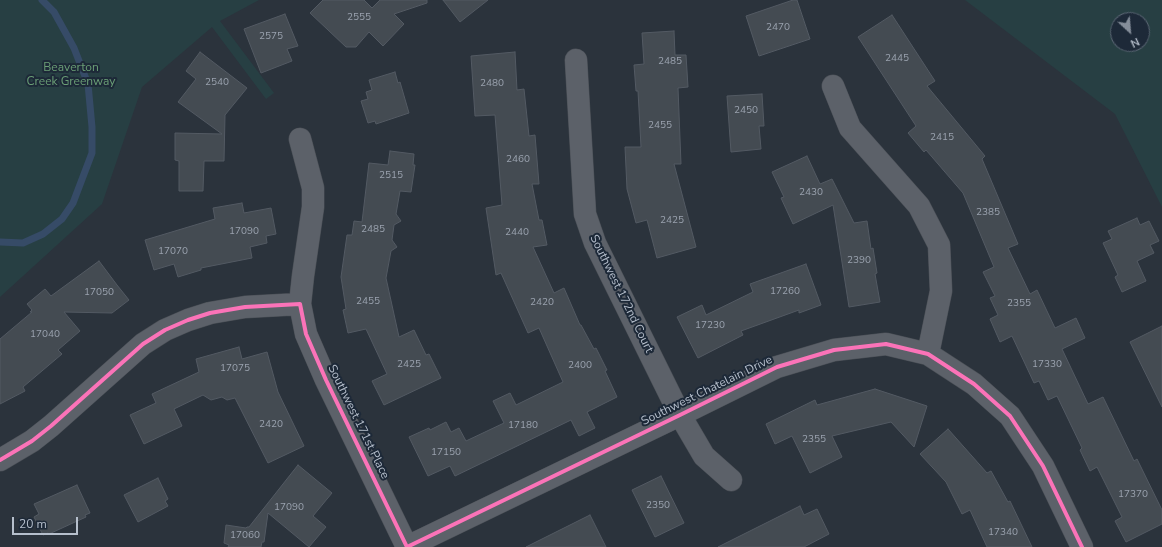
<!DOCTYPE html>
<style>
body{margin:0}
#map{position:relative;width:1162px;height:547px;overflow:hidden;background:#2b333c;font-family:"Nunito Sans",sans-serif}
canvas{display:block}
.north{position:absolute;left:1110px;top:12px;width:40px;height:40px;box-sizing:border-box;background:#1d2938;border:1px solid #5a6573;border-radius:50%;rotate:154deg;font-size:11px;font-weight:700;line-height:16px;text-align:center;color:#b6bfcc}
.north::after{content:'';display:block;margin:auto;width:14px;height:18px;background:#858e9a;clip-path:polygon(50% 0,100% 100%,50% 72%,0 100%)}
.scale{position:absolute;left:12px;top:517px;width:66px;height:18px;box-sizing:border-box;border:2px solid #b6bfcc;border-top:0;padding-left:5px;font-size:12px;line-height:14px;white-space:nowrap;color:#b6bfcc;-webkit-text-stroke:3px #1d2938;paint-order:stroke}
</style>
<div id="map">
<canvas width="1162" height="547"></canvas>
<div class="north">N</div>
<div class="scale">20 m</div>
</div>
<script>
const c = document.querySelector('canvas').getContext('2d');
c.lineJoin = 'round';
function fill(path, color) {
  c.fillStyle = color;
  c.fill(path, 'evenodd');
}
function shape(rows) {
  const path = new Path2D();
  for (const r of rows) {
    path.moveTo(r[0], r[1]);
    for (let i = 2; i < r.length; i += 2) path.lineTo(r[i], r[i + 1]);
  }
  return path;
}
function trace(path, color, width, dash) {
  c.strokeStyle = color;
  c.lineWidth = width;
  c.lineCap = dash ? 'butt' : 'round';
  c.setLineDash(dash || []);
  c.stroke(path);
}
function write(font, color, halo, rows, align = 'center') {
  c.font = font + ' "Nunito Sans",sans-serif';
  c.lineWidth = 4;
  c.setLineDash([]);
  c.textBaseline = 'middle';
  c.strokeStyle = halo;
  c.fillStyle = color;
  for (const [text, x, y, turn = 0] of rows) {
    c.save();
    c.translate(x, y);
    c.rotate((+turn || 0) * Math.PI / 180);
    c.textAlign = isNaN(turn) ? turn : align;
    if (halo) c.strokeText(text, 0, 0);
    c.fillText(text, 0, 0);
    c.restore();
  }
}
fill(shape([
 [0,0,259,0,220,21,274,93,266,99,212,27,142,87,102,204,0,297],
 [965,0,1162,0,1162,207,1115,114],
 [1118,20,1142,20,1142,44,1118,44]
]), '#273f43');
trace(shape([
 [0,242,23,243,43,234,62,219,73,203,92,153,92,127,88,84,74,48,54,12,42,0]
]), '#364b67', 7);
const building = shape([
 [323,0,364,0,372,8,380,0,427,0,427,3,394,14,404,24,383,46,369,32,356,47,346,47,310,13,323,0],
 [443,0,488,0,460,22,443,0],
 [793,0,797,0,810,39,759,56,746,16,793,0],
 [285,14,298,46,287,49,292,61,261,73,244,29,285,14],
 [892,15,935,81,927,86,985,156,982,159,1018,244,1008,248,1030,294,1037,290,1055,328,1076,318,1085,338,1062,349,1088,404,1103,397,1134,461,1137,459,1162,510,1162,524,1126,542,1115,521,1122,517,1097,467,1090,471,1080,450,1082,448,1057,396,1048,400,1039,381,1034,383,1012,336,1000,342,990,319,998,315,990,298,995,296,983,272,994,267,963,193,926,150,924,152,908,133,916,126,858,37,892,15],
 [674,31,675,55,686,55,688,87,678,88,681,164,674,164,696,247,657,258,647,220,636,223,627,189,625,147,641,147,638,91,636,91,634,65,644,64,642,33,674,31],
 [200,52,247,88,225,115,224,161,204,161,203,191,179,191,179,161,175,160,175,133,222,134,178,102,196,79,186,71,200,52],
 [515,52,517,90,524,89,529,136,535,135,539,184,532,184,539,220,542,220,547,245,533,247,554,293,564,288,580,325,581,325,594,349,596,348,607,370,605,371,617,397,587,412,595,428,579,436,571,420,455,476,450,466,428,476,409,437,429,428,430,430,446,422,451,432,459,428,466,441,504,423,493,401,510,393,516,405,563,382,539,328,528,333,501,273,496,275,486,208,502,205,495,115,475,116,471,56,515,52],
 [395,72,398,83,400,82,409,113,376,124,375,121,368,123,361,101,368,99,366,92,372,90,369,80,395,72],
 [762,94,764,126,759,126,761,149,731,152,727,96,762,94],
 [390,151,414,154,413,165,415,165,411,192,400,191,396,214,401,221,394,225,392,240,397,247,391,251,386,278,399,337,414,330,426,355,429,354,441,378,384,405,372,381,387,374,366,329,348,333,343,310,346,309,341,277,347,235,352,235,354,221,362,222,369,163,388,165,390,151],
 [807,156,820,184,832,179,854,223,867,221,871,249,873,248,877,273,875,274,880,302,849,307,833,205,793,224,781,198,784,197,772,172,807,156],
 [242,203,244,213,271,208,276,234,266,236,267,243,250,247,252,258,201,268,201,270,178,277,174,264,154,270,145,240,215,219,213,208,242,203],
 [1137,218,1140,225,1149,221,1159,241,1150,245,1154,253,1137,261,1146,281,1122,292,1115,277,1118,275,1103,243,1112,239,1108,231,1137,218],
 [99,261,117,285,129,300,112,313,64,312,80,331,58,350,62,354,23,387,25,391,0,404,0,339,32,312,30,312,32,310,27,304,45,289,51,296,99,261],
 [806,264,821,305,799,313,799,310,741,331,743,335,698,358,677,317,702,305,706,315,753,292,750,284,806,264],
 [1162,326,1162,407,1130,342,1162,326],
 [239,347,242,359,267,352,278,392,304,446,268,463,235,398,227,400,222,397,211,400,203,395,174,409,182,426,144,444,130,415,156,403,152,394,199,372,196,359,239,347],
 [875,389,927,406,914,447,891,422,832,436,842,457,810,473,792,436,775,444,766,424,815,400,817,405,875,389],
 [948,429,987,473,991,471,1008,502,1010,501,1032,547,987,547,970,510,962,514,946,482,920,454,948,429],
 [298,465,332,493,313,516,326,527,309,547,268,513,264,542,262,542,261,547,228,547,229,545,224,543,226,525,246,528,247,527,249,527,298,465],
 [661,476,684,523,655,537,632,490,661,476],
 [158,478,168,499,165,501,168,506,138,522,124,495,158,478],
 [77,485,90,513,85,515,86,517,49,534,48,533,43,535,34,517,39,514,34,504,77,485],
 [800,506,804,515,817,509,829,534,804,547,718,547,800,506],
 [590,515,606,547,526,547,590,515]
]);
fill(building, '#444b52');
trace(building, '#535a63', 1);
const street = shape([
 [576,60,585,214,595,243,680,415,704,456,731,480],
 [833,86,850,128,919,206,939,245,941,291,928,354],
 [300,139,313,188,313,207,303,276,300,304,306,334,326,380,407,547],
 [0,460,32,441,51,426,143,344,165,330,188,320,210,313,245,307,300,304],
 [407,547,680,415,777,367,834,350,886,344,928,354,974,384,1010,416,1043,466,1082,547]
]);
trace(street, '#4a4f56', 23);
trace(street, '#5c6169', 22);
trace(shape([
 [0,460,32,441,51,426,143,344,165,330,188,320,210,313,245,307,300,304,306,334,326,380,407,547,680,415,777,367,834,350,886,344,928,354,974,384,1010,416,1043,466,1082,547]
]), '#fb73b8', 4);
write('10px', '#9aa2ae', null, [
 ["2555",359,18],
 ["2470",778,28],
 ["2575",271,37],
 ["2445",897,59],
 ["2485",670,62],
 ["2540",217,83],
 ["2480",492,84],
 ["2450",746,111],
 ["2455",660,126],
 ["2415",942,138],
 ["2460",518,160],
 ["2515",391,176],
 ["2430",811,193],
 ["2385",988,213],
 ["2425",672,221],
 ["2485",373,230],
 ["17090",244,232],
 ["2440",517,233],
 ["17070",173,252],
 ["2390",859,261],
 ["17260",785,292],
 ["17050",99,293],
 ["2455",368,302],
 ["2420",542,303],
 ["2355",1019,304],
 ["17230",710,326],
 ["17040",45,335],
 ["2425",409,365],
 ["17330",1047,365],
 ["2400",580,366],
 ["17075",235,369],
 ["2420",271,425],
 ["17180",523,426],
 ["2355",814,440],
 ["17150",446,453],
 ["17370",1133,495],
 ["2350",658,506],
 ["17090",289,508],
 ["17340",1003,533],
 ["17060",245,536]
]);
write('12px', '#6b9f76', '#1d2938', [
 ["Beaverton",71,68],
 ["Creek Greenway",71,82]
]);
write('12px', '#b6bfcc', '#1d2938', [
 ["Southwest 172nd Court",621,294,64],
 ["Southwest Chatelain Drive",707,391,-26],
 ["Southwest 171st Place",358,422,64]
]);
</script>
